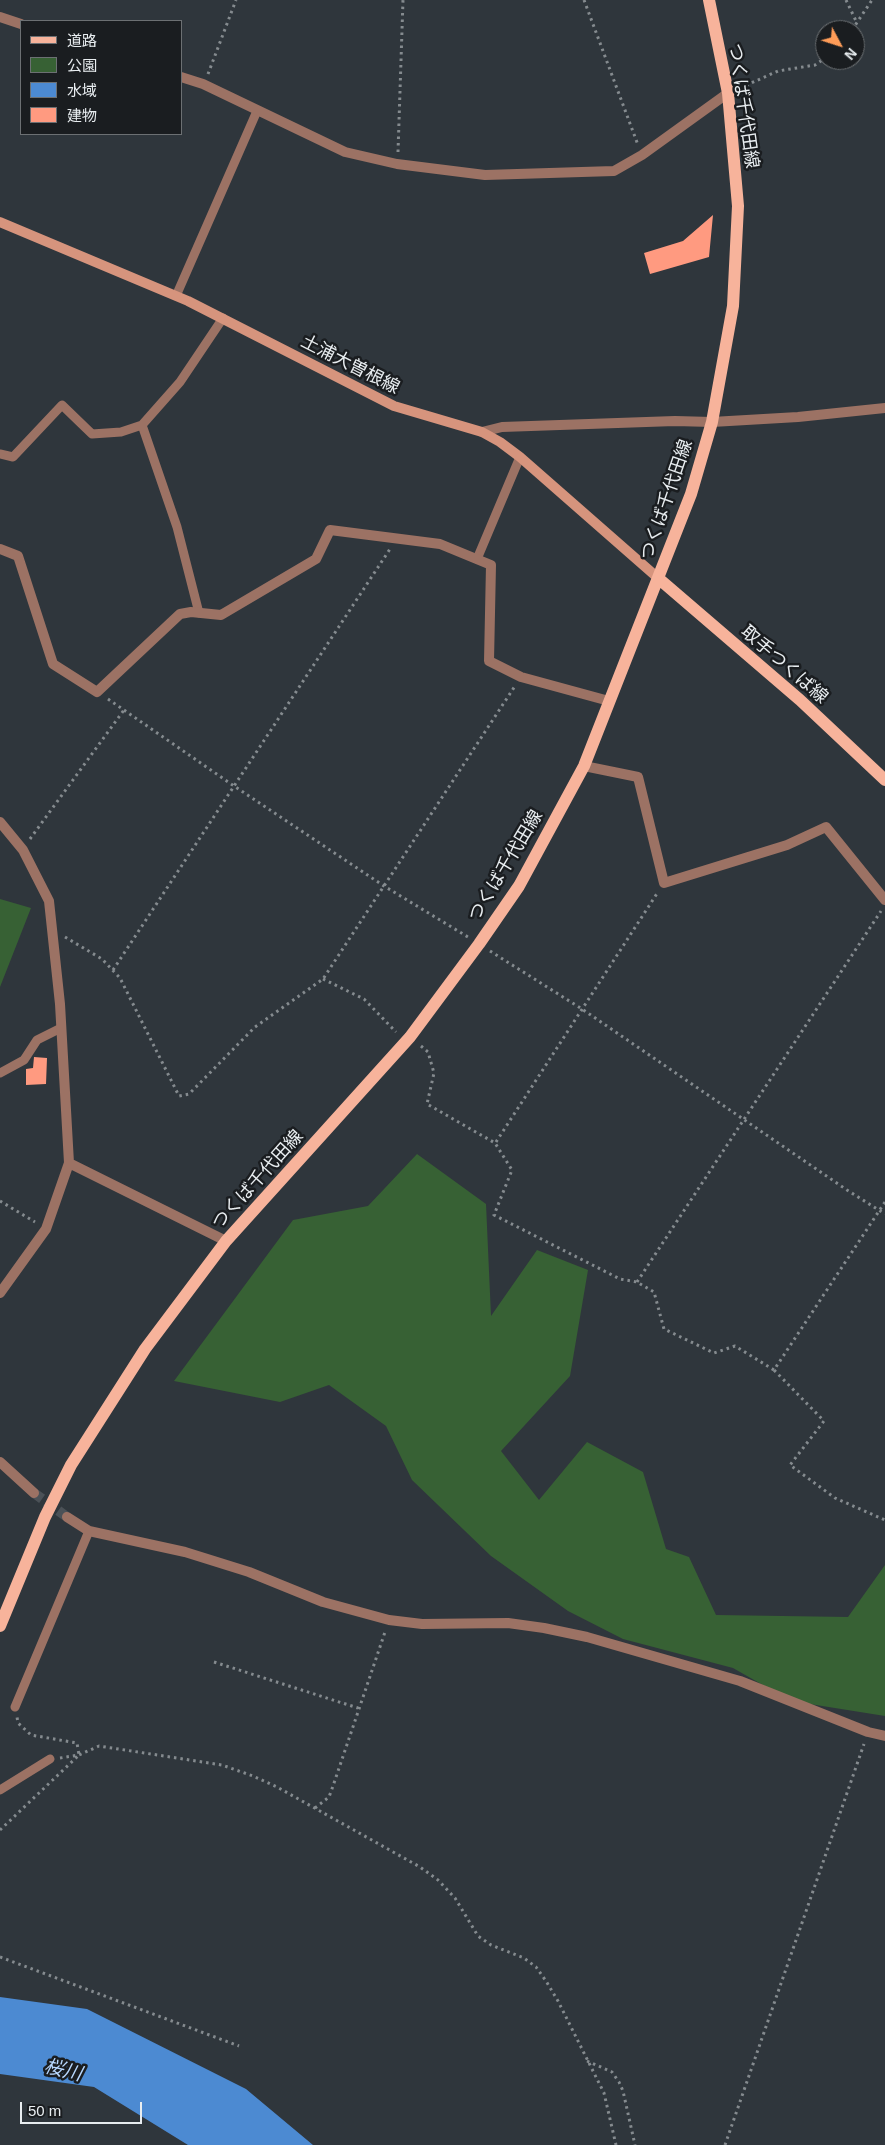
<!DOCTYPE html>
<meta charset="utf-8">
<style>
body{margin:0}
#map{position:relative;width:885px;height:2145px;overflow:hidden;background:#2f363c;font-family:Helvetica,"Noto Sans JP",sans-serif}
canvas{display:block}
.legend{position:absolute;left:20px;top:20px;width:162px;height:115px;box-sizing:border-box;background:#1a1d20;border:1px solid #6c7073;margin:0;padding:6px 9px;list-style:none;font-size:15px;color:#e8edf0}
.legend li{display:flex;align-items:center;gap:10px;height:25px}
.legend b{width:25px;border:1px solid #6c7073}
.north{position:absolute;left:815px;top:20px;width:50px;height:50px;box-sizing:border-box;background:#1a1d20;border:1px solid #6c7073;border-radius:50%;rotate:130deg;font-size:14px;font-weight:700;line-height:20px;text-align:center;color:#e8edf0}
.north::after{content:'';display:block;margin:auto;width:18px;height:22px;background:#fe9c58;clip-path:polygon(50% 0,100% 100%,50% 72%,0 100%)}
.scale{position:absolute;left:20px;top:2102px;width:122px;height:22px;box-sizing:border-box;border:2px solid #e8edf0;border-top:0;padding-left:6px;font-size:15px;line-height:18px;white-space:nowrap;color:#e8edf0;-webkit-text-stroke:4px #1a1d20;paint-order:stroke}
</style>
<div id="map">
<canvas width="885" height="2145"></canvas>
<ul class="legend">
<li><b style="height:6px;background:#f7b39b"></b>道路</li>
<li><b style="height:14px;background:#376134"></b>公園</li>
<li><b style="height:14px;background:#4c8ad2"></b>水域</li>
<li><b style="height:14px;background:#ff9a80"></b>建物</li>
</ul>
<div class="north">N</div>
<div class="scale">50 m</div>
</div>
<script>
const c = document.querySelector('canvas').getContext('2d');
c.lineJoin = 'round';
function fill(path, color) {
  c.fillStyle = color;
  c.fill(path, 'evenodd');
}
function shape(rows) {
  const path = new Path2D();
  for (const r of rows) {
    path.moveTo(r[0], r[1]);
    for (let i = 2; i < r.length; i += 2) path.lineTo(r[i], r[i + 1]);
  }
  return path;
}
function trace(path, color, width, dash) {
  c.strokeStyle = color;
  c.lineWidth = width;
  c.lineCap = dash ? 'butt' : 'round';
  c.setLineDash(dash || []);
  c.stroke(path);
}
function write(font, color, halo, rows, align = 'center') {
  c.font = font + ' Helvetica,"Noto Sans JP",sans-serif';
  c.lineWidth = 5;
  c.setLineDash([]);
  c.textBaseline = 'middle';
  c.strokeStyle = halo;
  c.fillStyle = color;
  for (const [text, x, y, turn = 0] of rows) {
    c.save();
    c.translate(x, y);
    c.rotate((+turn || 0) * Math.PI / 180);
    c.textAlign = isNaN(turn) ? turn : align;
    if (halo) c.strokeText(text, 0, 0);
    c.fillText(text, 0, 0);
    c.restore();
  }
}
fill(shape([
 [0,899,31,908,0,987],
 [417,1154,486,1204,491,1316,537,1250,588,1270,570,1376,501,1451,539,1500,587,1442,643,1472,666,1549,689,1557,716,1615,848,1617,885,1565,885,1716,791,1701,733,1668,623,1639,568,1611,491,1556,412,1480,386,1426,329,1385,280,1402,174,1381,293,1220,368,1206]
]), '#376134');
fill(shape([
 [0,1997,87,2009,246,2089,313,2145,188,2145,94,2087,0,2074]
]), '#4c8ad2');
fill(shape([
 [713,215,709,257,650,274,644,253,683,241],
 [34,1057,47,1058,46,1084,26,1085,26,1069,33,1068]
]), '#ff9a80');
trace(shape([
 [34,1493,67,1517]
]), '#4b5157', 10, [10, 5]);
trace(shape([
 [584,0,638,145],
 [846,0,857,23],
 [852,30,872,0],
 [208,74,236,0],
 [740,88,778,71,815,65,825,58],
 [398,152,403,0],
 [108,699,234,786,384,886,468,937],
 [30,839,124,710],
 [65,937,102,959,120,978,179,1096,189,1094,255,1027,323,979,515,686],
 [490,951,582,1009,847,1190,885,1214],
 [113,970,390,549],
 [323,979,364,999,396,1032],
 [421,1046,428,1052,434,1073,427,1104,495,1143,512,1170,494,1215,620,1279,637,1282,654,1292,664,1329,714,1353,735,1346,774,1370],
 [496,1142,658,892],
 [0,1201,35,1222],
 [885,1202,774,1370,824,1421,790,1465,835,1498,885,1520],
 [637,1282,881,911],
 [214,1662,358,1708],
 [60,1758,79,1755,99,1746,222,1765,253,1776,277,1787,420,1867,438,1880,455,1898,478,1936,491,1945,524,1958,536,1967,546,1981,558,2001,604,2093,616,2145],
 [315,1808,329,1797,333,1786,385,1632],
 [0,1830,79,1755,77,1743,31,1735,18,1723,17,1717],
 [0,1957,239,2046],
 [587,2061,612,2072,619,2082,623,2091,635,2145],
 [725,2145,864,1744]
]), '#858b8f', 3, [2.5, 4]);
trace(shape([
 [176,296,257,111],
 [142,425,177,527,199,613],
 [0,454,13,457,62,405,92,434,121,432,142,425,180,382,223,318],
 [477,559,520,457],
 [0,1073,24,1060,37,1040,61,1028],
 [15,1707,89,1531],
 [0,1790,50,1759]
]), '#9c7264', 9);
trace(shape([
 [0,17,21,24],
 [181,77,203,84,345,152,397,164,485,175,614,171,642,155,728,93],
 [482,432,502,427,675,421,712,422,798,417,885,408],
 [0,549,18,556,53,664,97,692,180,614,191,612,221,615,316,559,330,530,440,544,491,565,489,661,521,677,609,701],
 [584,766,638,777,664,883,787,845,826,827,885,900],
 [0,822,23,850,49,901,60,1004,69,1163,46,1229,0,1293],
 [69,1163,226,1241],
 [0,1462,34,1493],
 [67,1517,89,1531,185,1552,249,1572,323,1602,389,1620,422,1624,508,1623,544,1628,587,1637,740,1681,868,1732,885,1736]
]), '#9c7264', 10);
trace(shape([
 [0,222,188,301,394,406,482,432,500,442,520,457,658,578]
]), '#d6947d', 10);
trace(shape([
 [658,578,800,700,885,780],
 [0,1626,45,1517,71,1465,145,1349,226,1241,410,1037,479,944,519,886,584,766,691,494,712,422,733,306,738,206,728,93,709,0]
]), '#f7b39b', 12);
write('18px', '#e8edf0', '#1a1d20', [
 ["つくば千代田線",743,106,82],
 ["土浦大曽根線",350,365,27],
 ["つくば千代田線",667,500,-71],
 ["取手つくば線",784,665,41],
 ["つくば千代田線",506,866,-59],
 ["つくば千代田線",258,1180,-48]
]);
write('italic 19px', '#b7d7fd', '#1a1d20', [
 ["桜川",63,2071,13]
]);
</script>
